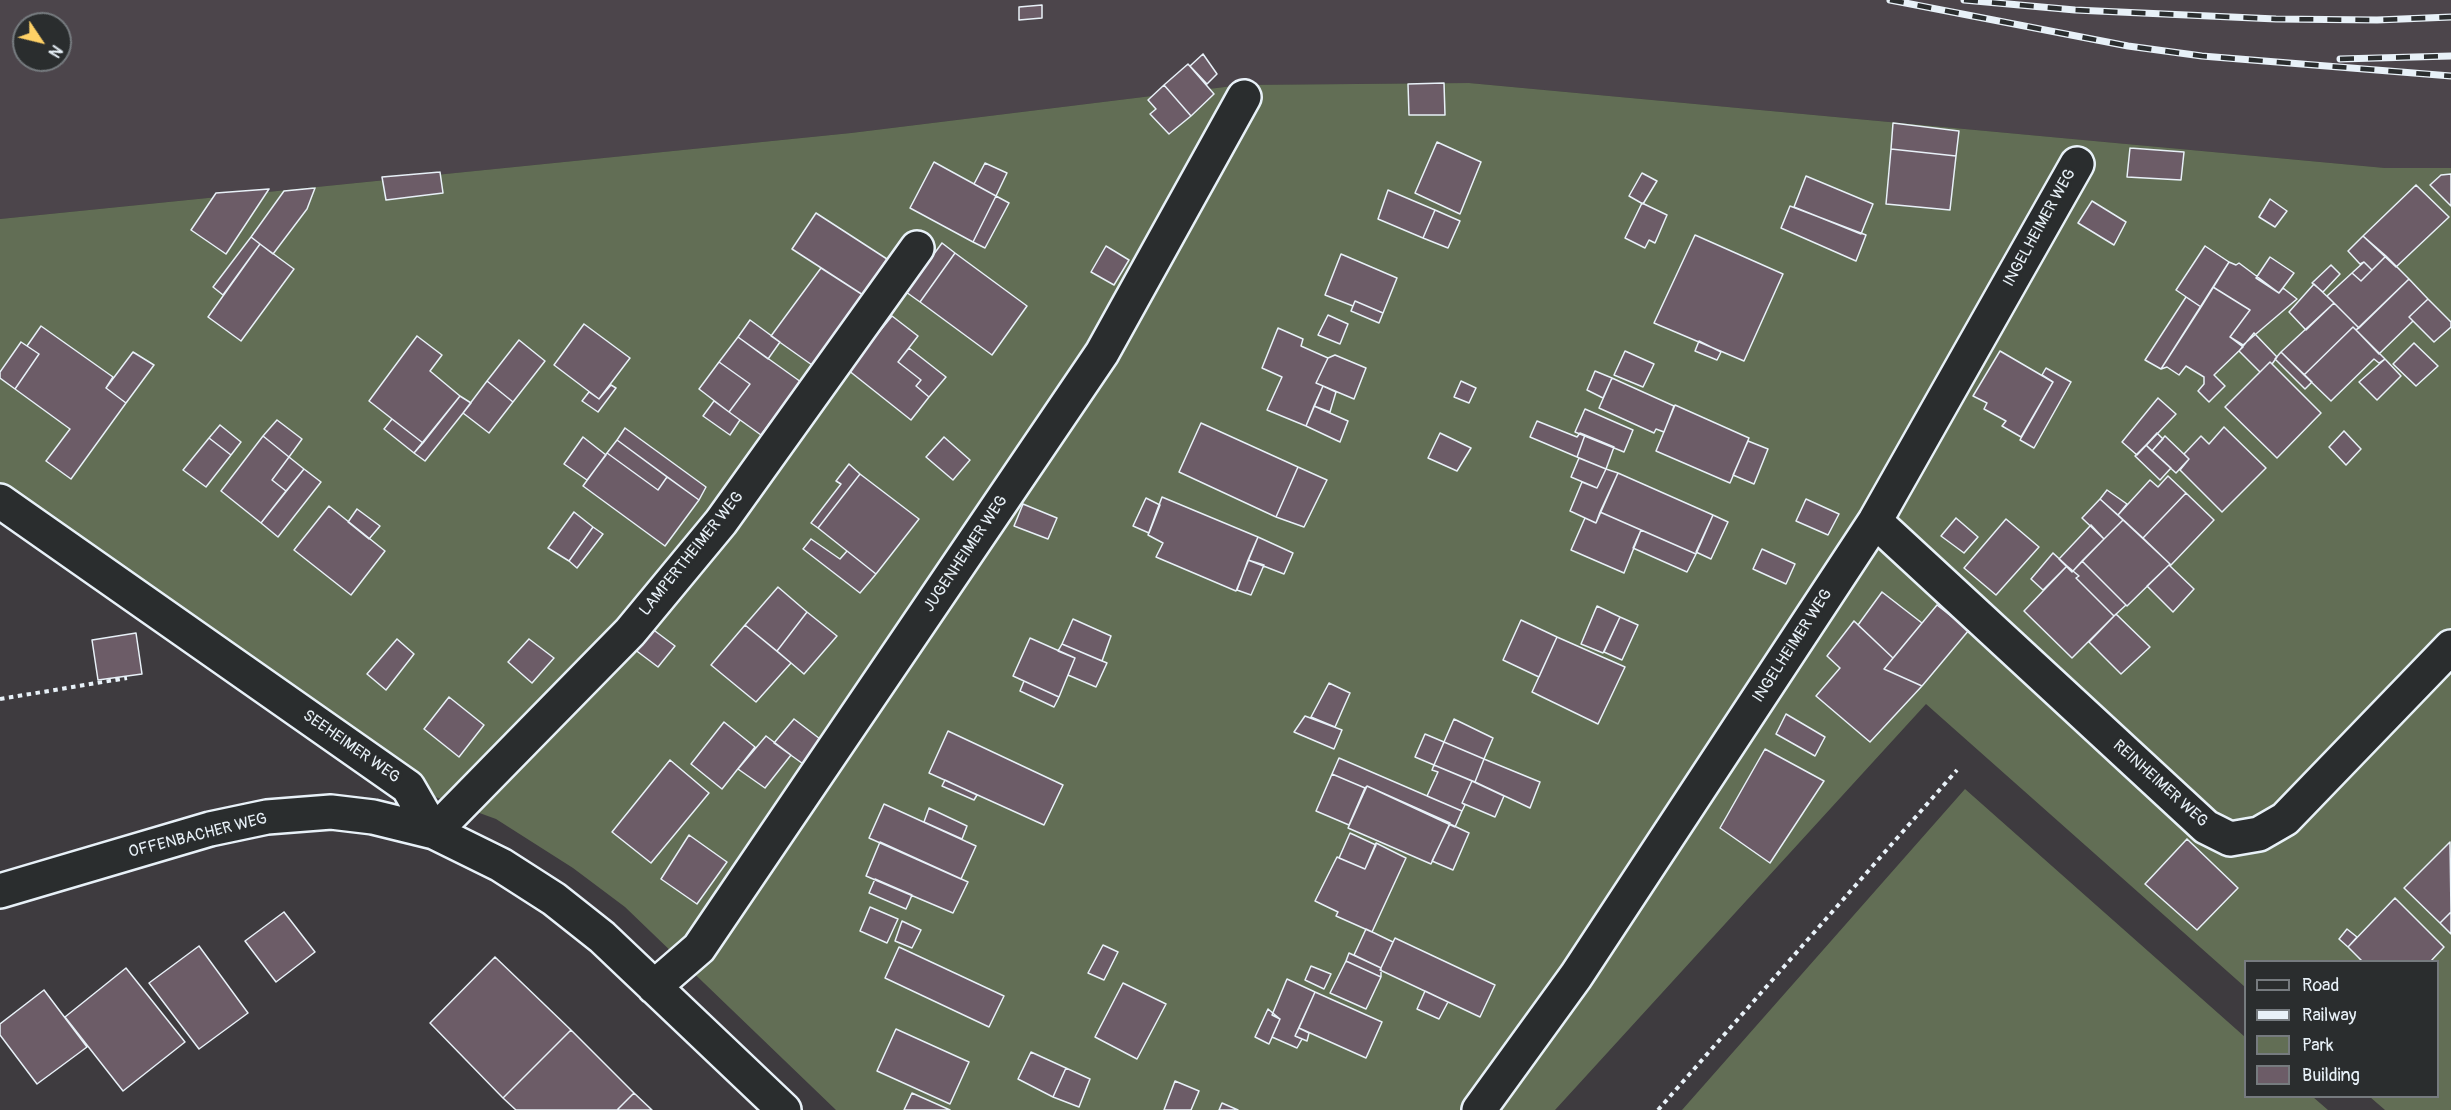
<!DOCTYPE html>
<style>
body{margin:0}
#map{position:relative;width:2451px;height:1110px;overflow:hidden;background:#3e3b3f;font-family:Pangolin,sans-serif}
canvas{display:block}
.legend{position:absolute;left:2244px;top:960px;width:195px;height:138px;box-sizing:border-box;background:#2a2d2e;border:2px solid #767b7f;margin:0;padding:8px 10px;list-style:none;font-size:18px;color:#e8f1f8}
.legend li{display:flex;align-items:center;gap:12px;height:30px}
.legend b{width:30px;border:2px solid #767b7f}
.north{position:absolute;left:12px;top:12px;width:60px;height:60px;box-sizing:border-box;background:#2a2d2e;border:2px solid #767b7f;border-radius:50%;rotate:125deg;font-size:16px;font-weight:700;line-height:24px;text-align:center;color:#e8f1f8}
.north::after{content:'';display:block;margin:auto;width:21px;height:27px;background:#ffd166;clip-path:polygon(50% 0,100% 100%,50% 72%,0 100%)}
</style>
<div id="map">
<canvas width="2451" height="1110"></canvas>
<ul class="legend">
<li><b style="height:8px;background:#2a2d2e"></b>Road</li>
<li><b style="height:8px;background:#e8f1f8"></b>Railway</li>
<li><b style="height:16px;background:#626e55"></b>Park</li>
<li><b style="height:16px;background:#6c5c67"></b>Building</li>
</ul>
<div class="north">N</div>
</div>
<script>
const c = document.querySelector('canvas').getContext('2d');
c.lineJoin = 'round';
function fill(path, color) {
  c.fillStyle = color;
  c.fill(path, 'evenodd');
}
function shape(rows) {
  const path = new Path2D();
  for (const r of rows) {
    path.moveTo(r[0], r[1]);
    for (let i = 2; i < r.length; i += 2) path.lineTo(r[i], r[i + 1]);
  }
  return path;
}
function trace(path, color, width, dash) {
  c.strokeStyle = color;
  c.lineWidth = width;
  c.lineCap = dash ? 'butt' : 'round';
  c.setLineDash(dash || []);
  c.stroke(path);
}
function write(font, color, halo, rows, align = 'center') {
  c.font = font + ' Pangolin,sans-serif';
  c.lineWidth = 6;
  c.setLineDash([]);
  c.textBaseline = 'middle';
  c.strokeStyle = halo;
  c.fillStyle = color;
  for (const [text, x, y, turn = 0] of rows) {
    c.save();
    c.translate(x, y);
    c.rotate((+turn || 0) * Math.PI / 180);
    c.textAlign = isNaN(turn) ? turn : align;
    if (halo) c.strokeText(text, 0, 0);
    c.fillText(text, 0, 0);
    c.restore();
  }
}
fill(shape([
 [0,0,2451,0,2451,168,2385,168,1469,83,1241,85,851,133,0,219],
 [24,24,60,24,60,60,24,60]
]), '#4c454b');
fill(shape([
 [1469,83,2385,168,2451,168,2451,1110,2385,1110,2370,1097,2438,1096,2438,962,2246,962,2245,987,1926,704,1555,1110,836,1110,625,907,573,868,496,819,430,795,0,500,0,219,851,133,1241,85],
 [1965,789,2245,1037,2246,1096,2313,1097,2328,1110,1682,1110]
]), '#626e55');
const building = shape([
 [1042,5,1042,18,1019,20,1019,7,1042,5],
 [1203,54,1217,74,1207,84,1190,66,1203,54],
 [1188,64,1214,94,1191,116,1164,85,1188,64],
 [1444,83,1445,115,1409,115,1408,84,1444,83],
 [1164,85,1191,116,1169,134,1150,114,1156,109,1148,100,1164,85],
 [1893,123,1959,131,1956,156,1891,149,1893,123],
 [1437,142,1481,162,1460,214,1415,193,1437,142],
 [2130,148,2184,152,2181,180,2127,177,2130,148],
 [1891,149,1956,156,1950,210,1886,204,1891,149],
 [934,162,996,196,973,242,910,208,934,162],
 [985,163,1007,173,996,196,974,184,985,163],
 [440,172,443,193,386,200,382,177,440,172],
 [1642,173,1657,181,1643,204,1629,196,1642,173],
 [2451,174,2451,206,2430,185,2441,175,2451,174],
 [1806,176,1873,204,1861,234,1794,207,1806,176],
 [2416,185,2449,217,2396,267,2363,236,2416,185],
 [315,188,307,209,273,254,251,237,284,191,315,188],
 [269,189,226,254,191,230,216,193,269,189],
 [1388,190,1435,210,1423,238,1378,219,1388,190],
 [996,196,1009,203,985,248,973,242,996,196],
 [2270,199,2287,211,2275,227,2259,217,2270,199],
 [2092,201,2126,222,2114,245,2078,223,2092,201],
 [1642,203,1667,215,1655,243,1649,240,1645,248,1625,238,1642,203],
 [1790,206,1866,235,1856,261,1781,228,1790,206],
 [1435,210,1460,221,1448,248,1423,238,1435,210],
 [816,213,887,259,863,295,792,249,816,213],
 [1695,235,1783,274,1744,361,1654,323,1695,235],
 [2363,236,2386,256,2372,270,2364,262,2360,264,2348,251,2363,236],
 [251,237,260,244,223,295,213,287,251,237],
 [942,243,955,253,920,302,906,292,942,243],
 [260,244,294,269,241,341,208,317,260,244],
 [1106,246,1129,260,1114,285,1091,272,1106,246],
 [2205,246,2229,262,2201,307,2176,290,2205,246],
 [955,253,1027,306,992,355,920,302,955,253],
 [1341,254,1397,278,1383,313,1355,301,1353,306,1325,295,1341,254],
 [2386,256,2409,279,2359,328,2327,296,2352,273,2361,281,2386,256],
 [2270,257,2294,273,2279,293,2256,278,2270,257],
 [2229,262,2236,265,2239,263,2279,293,2283,288,2297,299,2243,345,2230,337,2250,310,2213,287,2229,262],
 [2364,262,2372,270,2361,281,2352,273,2364,262],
 [2331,265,2340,274,2323,292,2312,283,2331,265],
 [821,268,863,295,812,365,771,336,821,268],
 [2409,279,2428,299,2409,317,2413,321,2379,354,2356,330,2409,279],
 [2314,284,2334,303,2306,330,2289,312,2314,284],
 [2213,287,2250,310,2230,337,2243,347,2214,375,2225,386,2209,402,2198,391,2204,384,2204,377,2186,366,2179,375,2167,367,2161,369,2213,287],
 [2186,297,2201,307,2161,369,2145,360,2186,297],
 [2428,299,2451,322,2451,327,2434,342,2409,317,2428,299],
 [1355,301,1383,313,1379,323,1351,311,1355,301],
 [2334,303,2359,328,2356,330,2353,327,2304,375,2281,352,2334,303],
 [1328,315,1348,324,1340,344,1318,335,1328,315],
 [892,316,918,336,898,362,921,380,916,386,929,397,911,420,848,370,892,316],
 [750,320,780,342,768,359,738,337,750,320],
 [584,324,630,358,599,399,554,365,584,324],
 [41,326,113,377,106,388,126,403,71,479,46,461,70,429,15,389,39,354,27,346,41,326],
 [2353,327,2385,359,2379,363,2374,359,2331,401,2304,375,2353,327],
 [1278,328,1303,339,1301,346,1328,358,1316,383,1323,386,1306,426,1267,410,1282,377,1262,368,1278,328],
 [2254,333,2277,357,2272,364,2270,362,2260,372,2239,351,2254,333],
 [417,336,442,355,430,371,460,396,423,443,369,401,417,336],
 [738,337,801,382,761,435,729,412,750,384,719,362,738,337],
 [519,340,545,361,513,402,487,381,519,340],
 [1699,341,1721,352,1717,360,1695,351,1699,341],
 [21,342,39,354,15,389,0,378,0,372,21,342],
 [2414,343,2438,366,2416,386,2393,364,2414,343],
 [909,348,946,377,929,397,916,386,921,380,898,362,909,348],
 [1625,351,1654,364,1643,387,1614,375,1625,351],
 [2000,351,2053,382,2021,437,2002,426,2006,421,1984,409,1987,403,1973,396,2000,351],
 [133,352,154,365,126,403,106,388,133,352],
 [2281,352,2312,382,2305,389,2275,359,2281,352],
 [1335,355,1366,368,1354,399,1316,383,1328,358,1335,355],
 [2385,359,2401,376,2377,400,2359,382,2385,359],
 [719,362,750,384,729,412,699,389,719,362],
 [2270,362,2321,413,2277,458,2225,407,2270,362],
 [2046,368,2071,382,2034,448,2020,440,2053,382,2042,375,2046,368],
 [1595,371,1612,378,1603,398,1587,390,1595,371],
 [1612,378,1674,406,1664,432,1656,429,1654,433,1599,408,1612,378],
 [487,381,513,402,489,433,463,413,487,381],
 [1461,381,1476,388,1469,403,1454,397,1461,381],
 [611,385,616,388,598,412,582,401,589,392,599,399,611,385],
 [1323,386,1336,392,1330,412,1314,406,1323,386],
 [460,396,471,403,425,461,414,453,460,396],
 [2158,398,2176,414,2137,455,2122,442,2158,398],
 [714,401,740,420,730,435,703,416,714,401],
 [1675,405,1749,438,1730,483,1656,451,1675,405],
 [1314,406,1348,421,1340,442,1306,426,1314,406],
 [1585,409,1633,430,1624,452,1575,432,1585,409],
 [392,419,423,443,414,453,384,429,392,419],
 [277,420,302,439,289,457,263,436,277,420],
 [1537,421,1577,437,1580,433,1585,435,1577,457,1530,437,1537,421],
 [1201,423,1298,467,1276,517,1179,472,1201,423],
 [220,425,241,442,231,455,209,438,220,425],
 [2224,427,2266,468,2222,512,2180,470,2189,459,2184,454,2201,436,2209,444,2224,427],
 [625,428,706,487,699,500,617,440,625,428],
 [2344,431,2361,449,2346,465,2329,447,2344,431],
 [1440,433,1471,448,1457,471,1428,458,1440,433],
 [2157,433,2163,439,2152,451,2146,445,2157,433],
 [1585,435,1614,447,1606,469,1577,457,1585,435],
 [263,436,289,457,272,480,286,491,261,523,221,491,263,436],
 [2165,436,2189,459,2176,473,2152,451,2165,436],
 [583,437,606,455,587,480,564,464,583,437],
 [944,437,970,460,953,480,926,457,944,437],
 [209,438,231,455,206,487,183,470,209,438],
 [617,440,667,477,658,490,607,453,617,440],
 [1748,441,1768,449,1754,484,1733,475,1748,441],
 [2146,445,2171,468,2160,480,2135,456,2146,445],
 [607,453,658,490,667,477,699,500,665,546,583,486,607,453],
 [289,457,304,469,286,491,272,480,289,457],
 [1579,458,1606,469,1597,488,1571,477,1579,458],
 [849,464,860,474,818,528,811,523,841,484,836,481,849,464],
 [1298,467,1327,480,1304,527,1276,517,1298,467],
 [304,469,321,482,278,537,261,523,304,469],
 [1606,469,1618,473,1596,523,1570,511,1582,482,1597,488,1606,469],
 [1618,473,1713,515,1696,554,1600,512,1618,473],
 [860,474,919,519,876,574,818,528,860,474],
 [2168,476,2186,493,2143,538,2118,515,2150,480,2158,487,2168,476],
 [2107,490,2127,504,2118,515,2100,499,2107,490],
 [2186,493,2214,520,2171,565,2143,538,2186,493],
 [1162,497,1258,537,1236,591,1156,557,1163,543,1148,535,1162,497],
 [1146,498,1160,505,1149,533,1133,526,1146,498],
 [1806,499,1839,514,1828,535,1796,521,1806,499],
 [2100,499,2123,520,2104,539,2082,518,2100,499],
 [1023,504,1057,518,1048,539,1014,526,1023,504],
 [329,506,385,551,351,595,294,550,329,506],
 [357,509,380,526,369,539,348,522,357,509],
 [574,512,593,527,569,561,548,548,574,512],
 [1600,512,1641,530,1624,573,1571,550,1585,518,1596,523,1600,512],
 [1713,515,1728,522,1711,559,1696,552,1713,515],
 [1956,518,1978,537,1964,553,1941,536,1956,518],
 [2006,519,2039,547,1996,595,1964,568,2006,519],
 [2123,520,2170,564,2127,606,2082,561,2123,520],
 [2091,525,2104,539,2072,572,2059,559,2091,525],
 [593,527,603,534,577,568,569,561,593,527],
 [1641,530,1696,554,1687,572,1633,548,1641,530],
 [1258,537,1293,553,1284,574,1248,560,1258,537],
 [811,539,840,559,847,551,876,574,860,593,803,549,811,539],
 [1762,549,1795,564,1786,584,1753,569,1762,549],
 [2053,553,2067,566,2043,590,2031,579,2053,553],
 [1248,560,1264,565,1251,595,1237,590,1248,560],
 [2082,561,2126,605,2114,616,2076,578,2079,576,2073,571,2082,561],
 [2169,565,2194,589,2173,612,2147,586,2169,565],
 [2067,566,2079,576,2076,578,2114,616,2072,658,2024,611,2067,566],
 [778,587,807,612,777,651,745,625,778,587],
 [1882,592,1922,623,1893,658,1858,625,1882,592],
 [1937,605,1969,630,1922,686,1884,669,1937,605],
 [1597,606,1620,617,1603,653,1581,644,1597,606],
 [807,612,837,636,804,674,777,651,807,612],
 [2116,614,2150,647,2121,674,2089,642,2116,614],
 [1620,617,1638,625,1622,660,1604,652,1620,617],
 [1073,619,1111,636,1102,661,1062,644,1073,619],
 [1521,620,1557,637,1539,677,1503,660,1521,620],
 [1854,621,1893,658,1884,669,1922,686,1870,742,1816,696,1840,668,1827,656,1854,621],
 [745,625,791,663,756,702,711,665,745,625],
 [651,628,675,646,658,667,634,649,651,628],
 [136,633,142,674,98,680,92,640,136,633],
 [1557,637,1625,667,1598,724,1532,692,1557,637],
 [1030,638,1075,658,1059,697,1013,676,1030,638],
 [397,639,414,654,386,690,367,674,397,639],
 [529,639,554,658,532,683,508,662,529,639],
 [1062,644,1107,663,1096,687,1068,675,1075,658,1058,651,1062,644],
 [1024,681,1059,697,1054,707,1020,691,1024,681],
 [1329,683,1350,693,1335,727,1311,717,1329,683],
 [449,697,484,725,459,757,424,729,449,697],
 [1786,714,1825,737,1815,756,1776,734,1786,714],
 [1305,716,1342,730,1334,749,1294,732,1305,716],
 [794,719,824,742,806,766,774,743,794,719],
 [1454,719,1493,738,1484,759,1444,742,1454,719],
 [724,722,755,747,722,789,691,764,724,722],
 [948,731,1063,785,1044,825,929,773,948,731],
 [1425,734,1444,742,1434,765,1415,757,1425,734],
 [766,736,791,755,765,788,738,769,766,736],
 [1444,742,1484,759,1475,782,1434,765,1444,742],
 [1765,749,1824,781,1770,863,1720,828,1765,749],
 [1339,758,1462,811,1455,827,1367,786,1365,788,1332,774,1339,758],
 [1484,759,1540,782,1530,808,1475,782,1484,759],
 [670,760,709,793,651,863,612,832,670,760],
 [1434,765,1472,781,1462,803,1465,805,1462,811,1427,796,1438,772,1432,770,1434,765],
 [1332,774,1365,788,1349,825,1316,811,1332,774],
 [945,780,977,795,974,800,942,786,945,780],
 [1472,781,1504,796,1495,817,1462,803,1472,781],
 [1367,786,1450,823,1431,864,1348,828,1367,786],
 [884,804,976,846,961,879,869,838,884,804],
 [929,808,967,826,962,839,924,822,929,808],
 [1450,824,1469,833,1453,870,1432,861,1450,824],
 [1350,833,1376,845,1365,869,1339,858,1350,833],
 [689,835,727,862,697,904,661,879,689,835],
 [2187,839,2238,888,2197,930,2145,884,2187,839],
 [880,842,968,882,953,913,866,876,880,842],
 [2450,842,2451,912,2440,923,2404,888,2450,842],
 [1376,843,1406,858,1372,932,1336,916,1338,912,1315,901,1337,857,1365,869,1376,843],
 [875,879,912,895,906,909,869,893,875,879],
 [2395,898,2444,947,2430,962,2363,962,2348,947,2395,898],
 [870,907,898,919,887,943,860,931,870,907],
 [284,912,315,952,276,982,245,941,284,912],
 [2450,913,2451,914,2451,934,2440,923,2450,913],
 [902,921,921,930,912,948,895,941,902,921],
 [1366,929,1393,942,1381,968,1354,955,1366,929],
 [2347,929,2357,937,2348,947,2339,939,2347,929],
 [1395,938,1495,985,1480,1017,1380,970,1395,938],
 [1103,945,1118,952,1104,980,1088,973,1103,945],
 [199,946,248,1013,199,1049,149,983,199,946],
 [899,947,1004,996,989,1027,885,978,899,947],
 [1349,953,1381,968,1381,977,1346,961,1349,953],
 [495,957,571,1030,503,1098,430,1023,495,957],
 [1346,961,1381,977,1366,1009,1330,993,1346,961],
 [1311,966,1331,974,1324,989,1305,980,1311,966],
 [126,968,185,1042,123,1091,65,1017,126,968],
 [1287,979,1315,992,1295,1036,1302,1039,1297,1048,1272,1037,1280,1019,1272,1015,1287,979],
 [1123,983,1166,1004,1137,1059,1095,1037,1123,983],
 [44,990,87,1047,37,1084,0,1035,0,1024,44,990],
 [1425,991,1448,1002,1439,1019,1417,1009,1425,991],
 [1315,992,1382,1022,1366,1058,1299,1028,1315,992],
 [1268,1009,1280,1019,1269,1044,1255,1037,1268,1009],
 [1299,1028,1309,1033,1307,1041,1295,1036,1299,1028],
 [896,1029,969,1062,950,1104,877,1071,896,1029],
 [571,1030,634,1093,617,1110,516,1110,503,1098,571,1030],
 [1031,1052,1066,1068,1053,1097,1018,1079,1031,1052],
 [1066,1068,1090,1079,1079,1107,1053,1097,1066,1068],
 [1175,1081,1199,1091,1191,1110,1164,1110,1175,1081],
 [634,1093,652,1110,617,1110,634,1093],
 [912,1093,950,1110,904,1110,912,1093],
 [1222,1103,1238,1110,1219,1110,1222,1103]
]);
fill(building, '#6c5c67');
trace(building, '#e8f1f8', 1.5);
const minor = shape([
 [0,501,408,787,434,832],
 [1875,521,2206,827,2230,839,2259,834,2285,819,2451,647],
 [434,832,630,632,721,522,917,248],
 [0,891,210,829,267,817,331,812,373,817,434,832,501,865,554,899,602,937,784,1110],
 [654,987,699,948,1102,353,1244,97],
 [1479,1110,1576,976,1875,521,2077,164]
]);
trace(minor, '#e8f1f8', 38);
trace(shape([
 [0,699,127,678],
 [1658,1110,1957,770]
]), '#e8f1f8', 4, [4.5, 4.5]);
trace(minor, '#2a2d2e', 33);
const rail = shape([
 [1890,0,2128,46,2202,56,2451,76],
 [1964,0,2075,10,2276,19,2377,20,2451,17],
 [2340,59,2451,56]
]);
trace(rail, '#e8f1f8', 7);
trace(rail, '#2a2d2e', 4.5, [14]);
write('16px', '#e8f1f8', '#2a2d2e', [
 ["INGELHEIMER WEG",2040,228,-61],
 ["LAMPERTHEIMER WEG",692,554,-51],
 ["JUGENHEIMER WEG",966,554,-56],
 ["INGELHEIMER WEG",1793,646,-57],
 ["SEEHEIMER WEG",351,747,35],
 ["REINHEIMER WEG",2160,784,42],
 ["OFFENBACHER WEG",198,836,-14]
]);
</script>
